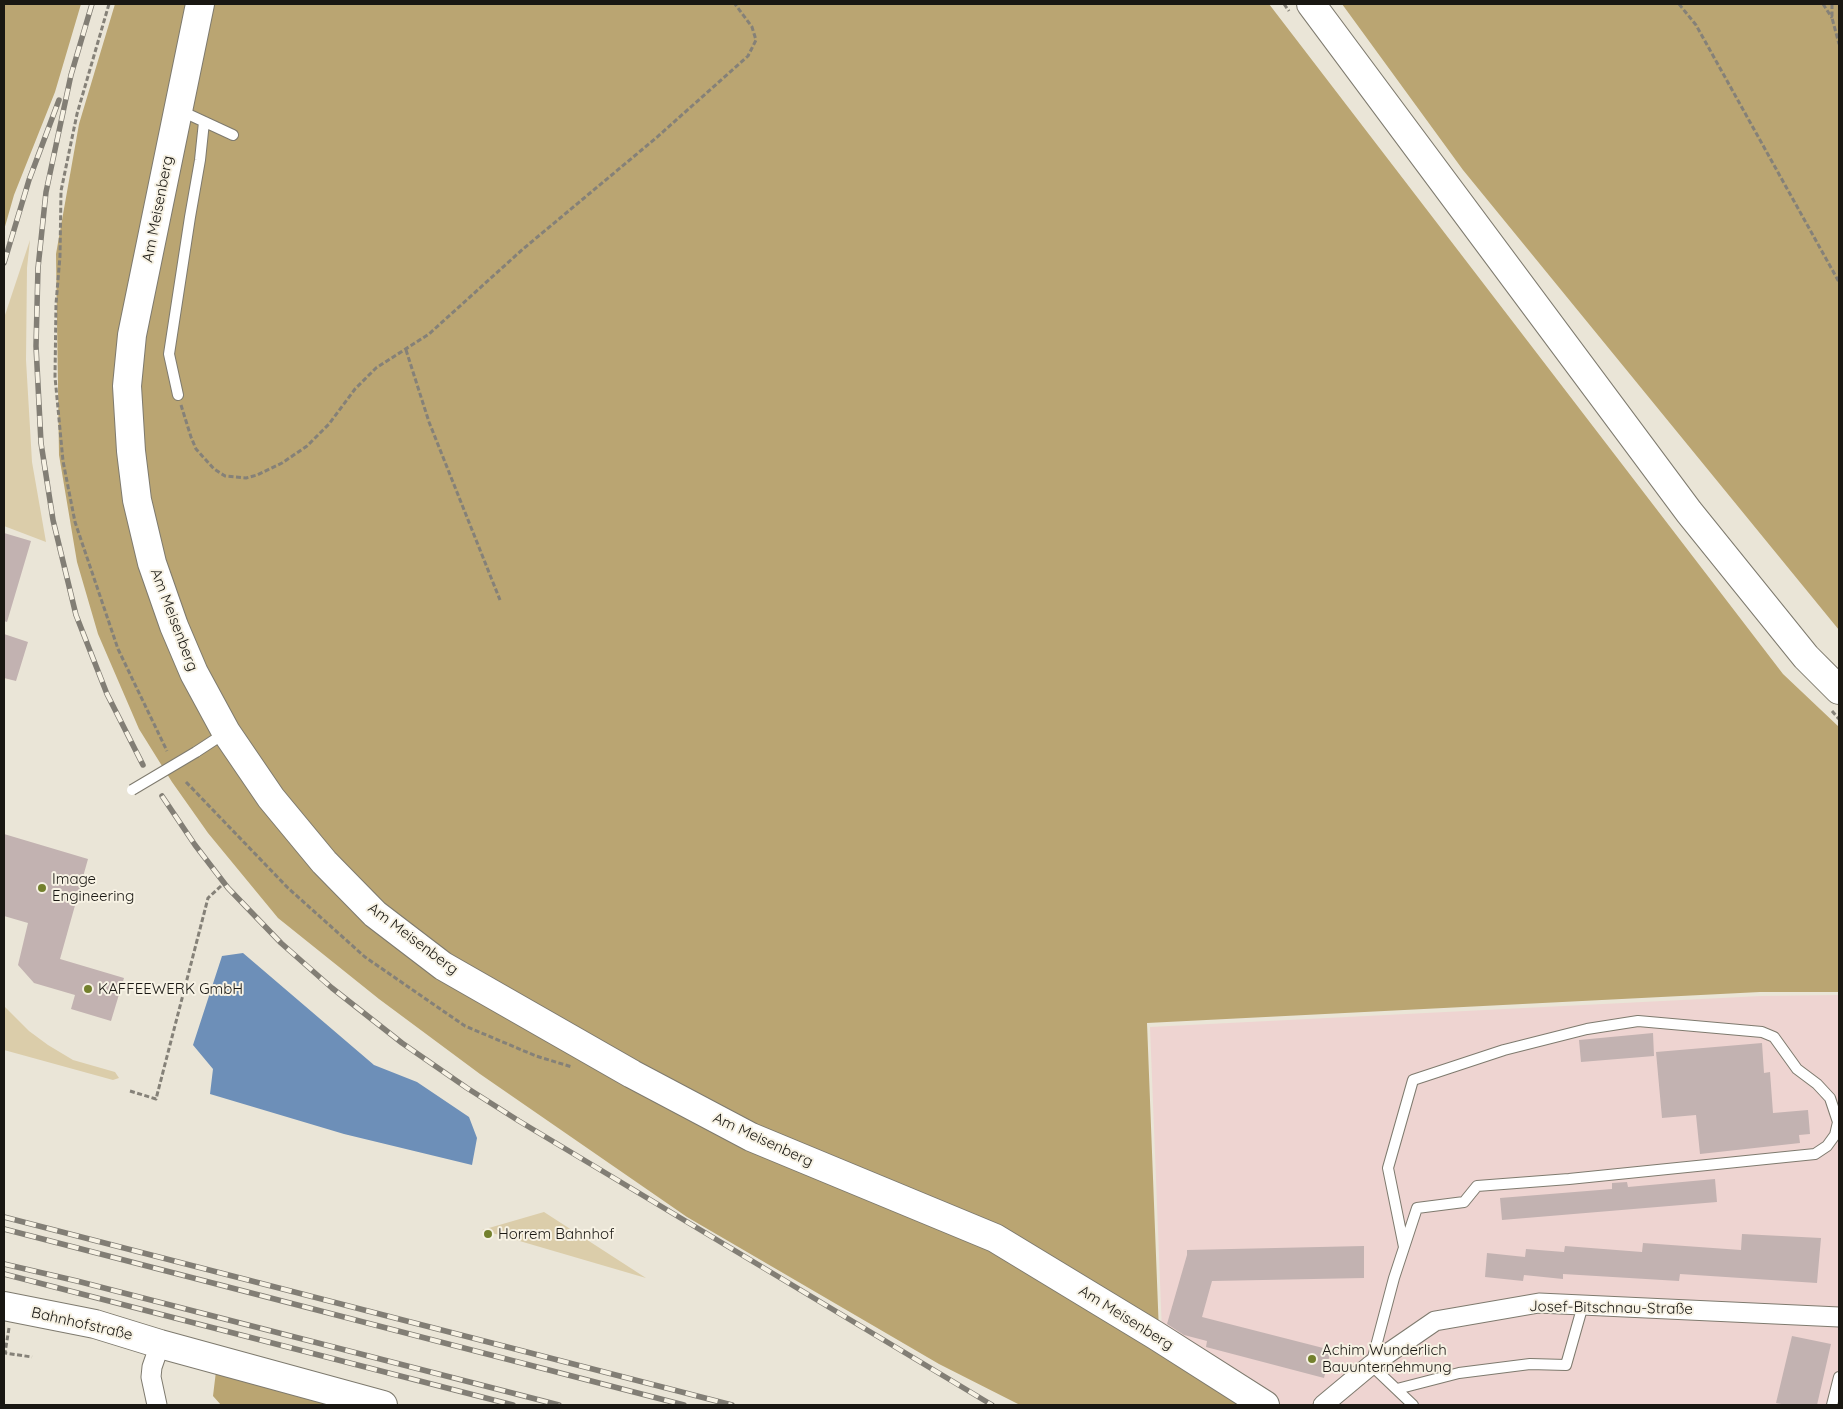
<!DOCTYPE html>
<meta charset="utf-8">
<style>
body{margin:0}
#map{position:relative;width:1843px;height:1409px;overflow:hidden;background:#eae5d7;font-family:Quicksand,sans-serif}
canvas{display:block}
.frame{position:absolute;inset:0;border:5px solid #191712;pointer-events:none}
</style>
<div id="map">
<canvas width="1843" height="1409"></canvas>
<div class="frame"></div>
</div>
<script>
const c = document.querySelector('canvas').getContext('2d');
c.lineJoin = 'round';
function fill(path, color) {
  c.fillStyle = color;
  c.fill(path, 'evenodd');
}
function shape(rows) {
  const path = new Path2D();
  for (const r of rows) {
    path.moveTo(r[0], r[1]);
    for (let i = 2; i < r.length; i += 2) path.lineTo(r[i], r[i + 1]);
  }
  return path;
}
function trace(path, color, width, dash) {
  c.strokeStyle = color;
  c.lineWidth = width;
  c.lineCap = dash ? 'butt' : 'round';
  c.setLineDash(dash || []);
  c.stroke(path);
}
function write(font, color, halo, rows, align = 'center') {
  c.font = font + ' Quicksand,sans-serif';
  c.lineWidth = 4;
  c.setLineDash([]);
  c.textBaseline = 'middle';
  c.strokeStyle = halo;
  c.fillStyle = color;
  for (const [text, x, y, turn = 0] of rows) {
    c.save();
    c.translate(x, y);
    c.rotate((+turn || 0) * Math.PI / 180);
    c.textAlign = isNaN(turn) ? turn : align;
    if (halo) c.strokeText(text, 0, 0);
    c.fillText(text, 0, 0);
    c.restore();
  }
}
fill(shape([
 [1839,995,1839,1405,1277,1405,1162,1332,1150,1027,1761,996]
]), '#eed4d1');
fill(shape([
 [30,240,27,268,26,360,32,462,46,542,4,526,4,318],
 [4,1006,29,1031,48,1045,73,1060,115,1072,119,1078,113,1080,4,1050],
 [544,1212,646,1278,482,1230]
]), '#dbcdaa');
fill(shape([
 [4,4,81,4,55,92,14,195,4,230],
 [115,4,1269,4,1783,674,1839,727,1839,992,1760,992,1147,1023,1159,1333,1252,1405,1020,1405,939,1364,687,1217,480,1074,379,999,278,918,208,833,172,782,139,729,98,634,77,562,59,455,56,254,79,124],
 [1342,4,1839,4,1839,630,1463,170],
 [217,1363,369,1405,221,1405,213,1396]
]), '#baa572');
fill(shape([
 [243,953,374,1065,417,1082,469,1117,477,1138,472,1165,344,1134,210,1094,213,1069,193,1045,222,956]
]), '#6d8fb8');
fill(shape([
 [4,533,31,541,7,622,4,621],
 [4,634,28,642,16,681,4,678],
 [4,834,88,859,60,959,124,978,111,1021,71,1009,75,995,34,983,18,965,28,923,4,916],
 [1653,1033,1654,1056,1581,1062,1579,1040],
 [1762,1043,1764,1073,1770,1072,1773,1113,1808,1110,1810,1134,1799,1135,1800,1143,1700,1154,1696,1115,1662,1118,1656,1052],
 [1715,1179,1717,1202,1502,1220,1500,1198,1612,1189,1612,1183,1627,1182,1628,1187],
 [1742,1234,1821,1238,1817,1283,1680,1274,1679,1281,1563,1274,1563,1279,1524,1275,1523,1281,1485,1277,1487,1253,1525,1257,1526,1249,1564,1252,1565,1246,1642,1252,1643,1243,1741,1250],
 [1364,1246,1364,1278,1212,1281,1202,1317,1331,1350,1324,1378,1206,1347,1207,1341,1184,1335,1167,1324,1187,1255,1187,1250],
 [1792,1336,1831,1344,1817,1405,1787,1405,1776,1403]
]), '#c2b2b1');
const lane = shape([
 [179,110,233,135],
 [178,395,169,354,190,217,200,160,204,122],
 [196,752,225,733],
 [1404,1247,1388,1168,1413,1080,1504,1050,1587,1029,1638,1021,1762,1032,1774,1037,1797,1069,1817,1084,1830,1098,1838,1122,1835,1135,1827,1146,1815,1154,1569,1179,1477,1186,1464,1202,1417,1208,1394,1278,1371,1365,1413,1405],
 [1397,1389,1459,1373,1530,1364,1566,1365,1583,1305],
 [1832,1405,1839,1377]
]);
const street = shape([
 [157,1405,151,1377,152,1367,160,1344],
 [1323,1405,1371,1365,1435,1321,1539,1303,1839,1317]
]);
const secondary = shape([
 [200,4,132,335,127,386,131,451,137,500,152,563,174,626,194,673,226,732,271,798,324,862,375,914,443,966,632,1074,751,1137,995,1238,1155,1335,1265,1405],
 [1311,4,1689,512,1806,657,1839,690],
 [4,1306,95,1324,160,1344,383,1405]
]);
trace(lane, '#7e7a6e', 12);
trace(street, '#7e7a6e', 21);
trace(secondary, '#7e7a6e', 30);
trace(shape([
 [109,4,77,114,61,191,60,256,56,304,55,377,63,461,75,522,118,649,167,751],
 [1284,4,1289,11],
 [1679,4,1696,25,1839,282],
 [1823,4,1832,18],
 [1832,4,1832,18,1839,44],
 [406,350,429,422,500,600],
 [181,405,191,437,196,449,214,469,225,476,246,478,257,475,282,463,307,446,329,424,355,389,376,368,429,334,523,249,656,138,748,56,756,40,752,27,735,4],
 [1832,711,1839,719],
 [186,782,288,888,365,957,465,1026,536,1056,572,1067],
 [130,1091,156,1099,208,898,221,886],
 [9,1328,5,1353,32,1357]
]), '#858178', 3, [5, 2.5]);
trace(lane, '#fff', 10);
trace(street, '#fff', 19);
trace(secondary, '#fff', 28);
const rail = shape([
 [92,4,71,75,46,192,38,268,36,346,41,443,53,520,76,615,107,694,143,765],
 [4,263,29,180,59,100],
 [162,796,195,845,228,888,281,943,332,988,402,1043,467,1088,519,1121,992,1405],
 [4,1217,732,1405],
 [4,1229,684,1405],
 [4,1264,77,1281,559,1405],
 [4,1274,513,1405]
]);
trace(rail, '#827e75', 5.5);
trace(rail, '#f7f2e4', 4, [11]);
const laneBridge = shape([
 [132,790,196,752]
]);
trace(laneBridge, '#7e7a6e', 12, []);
trace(laneBridge, '#fff', 10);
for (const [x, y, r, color] of [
 [42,888,5,"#73802d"],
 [88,989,5,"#73802d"],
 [488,1234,5,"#73802d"],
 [1312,1359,5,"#73802d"]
]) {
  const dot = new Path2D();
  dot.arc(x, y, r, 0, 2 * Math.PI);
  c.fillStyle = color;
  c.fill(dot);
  trace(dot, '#f7f2e4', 2);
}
write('15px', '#191712', '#f7f2e4', [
 ["Am Meisenberg",158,209,-79],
 ["Am Meisenberg",174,620,69],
 ["Am Meisenberg",413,939,37],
 ["Am Meisenberg",763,1140,25],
 ["Josef-Bitschnau-Straße",1611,1308,1],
 ["Am Meisenberg",1126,1318,32],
 ["Bahnhofstraße",82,1324,13]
]);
write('15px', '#191712', '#f7f2e4', [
 ["Image",52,879],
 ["Engineering",52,896],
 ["KAFFEEWERK GmbH",98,989],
 ["Horrem Bahnhof",498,1234],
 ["Achim Wunderlich",1322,1350],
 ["Bauunternehmung",1322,1367]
], 'left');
</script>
